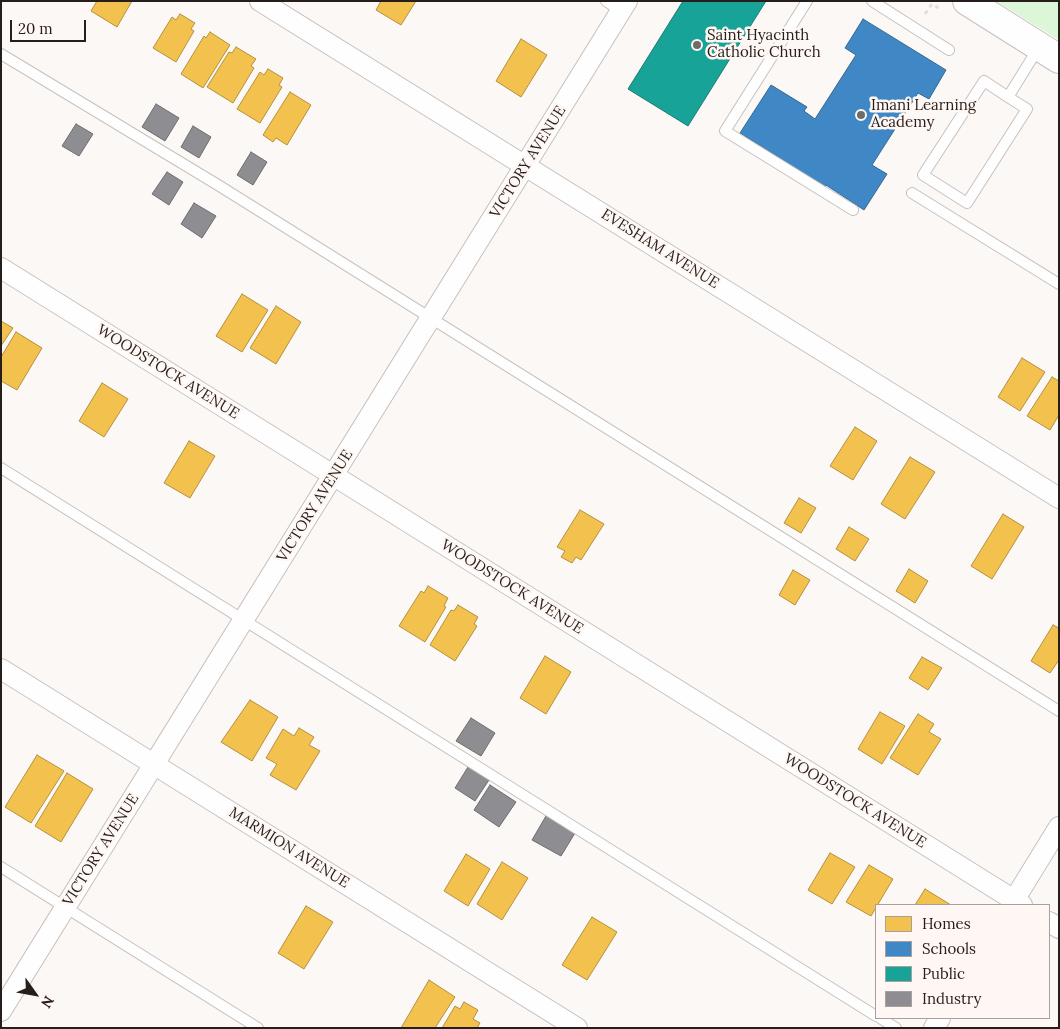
<!DOCTYPE html>
<style>
body{margin:0}
#map{position:relative;width:1060px;height:1029px;overflow:hidden;background:#fcf8f6;font-family:Lora,serif}
canvas{display:block}
.frame{position:absolute;inset:0;border:2px solid #251e1b;pointer-events:none}
.legend{position:absolute;left:875px;top:904px;width:175px;height:115px;box-sizing:border-box;background:#fff7f3;border:1px solid #a8a09d;margin:0;padding:6px 9px;list-style:none;font-size:15px;color:#251e1b}
.legend li{display:flex;align-items:center;gap:10px;height:25px}
.legend b{width:25px;border:1px solid #a8a09d}
.north{position:absolute;left:10px;top:969px;width:50px;height:50px;-webkit-text-stroke:4px #fff7f3;paint-order:stroke;rotate:122deg;font-size:14px;font-weight:700;line-height:20px;text-align:center;color:#251e1b}
.north::after{content:'';display:block;margin:auto;width:18px;height:22px;background:#251e1b;clip-path:polygon(50% 0,100% 100%,50% 72%,0 100%)}
.scale{position:absolute;left:10px;top:20px;width:76px;height:22px;box-sizing:border-box;border:2px solid #251e1b;border-top:0;padding-left:6px;font-size:15px;line-height:18px;white-space:nowrap;color:#251e1b;-webkit-text-stroke:4px #fff7f3;paint-order:stroke}
</style>
<div id="map">
<canvas width="1060" height="1029"></canvas>
<div class="frame"></div>
<ul class="legend">
<li><b style="height:14px;background:#f2c14e"></b>Homes</li>
<li><b style="height:14px;background:#3f88c5"></b>Schools</li>
<li><b style="height:14px;background:#17a398"></b>Public</li>
<li><b style="height:14px;background:#8d8d92"></b>Industry</li>
</ul>
<div class="north">N</div>
<div class="scale">20 m</div>
</div>
<script>
const c = document.querySelector('canvas').getContext('2d');
c.lineJoin = 'round';
function fill(path, color) {
  c.fillStyle = color;
  c.fill(path, 'evenodd');
}
function shape(rows) {
  const path = new Path2D();
  for (const r of rows) {
    path.moveTo(r[0], r[1]);
    for (let i = 2; i < r.length; i += 2) path.lineTo(r[i], r[i + 1]);
  }
  return path;
}
function trace(path, color, width, dash) {
  c.strokeStyle = color;
  c.lineWidth = width;
  c.lineCap = dash ? 'butt' : 'round';
  c.setLineDash(dash || []);
  c.stroke(path);
}
function write(font, color, halo, rows, align = 'center') {
  c.font = font + ' Lora,serif';
  c.lineWidth = 5;
  c.setLineDash([]);
  c.textBaseline = 'middle';
  c.strokeStyle = halo;
  c.fillStyle = color;
  for (const [text, x, y, turn = 0] of rows) {
    c.save();
    c.translate(x, y);
    c.rotate((+turn || 0) * Math.PI / 180);
    c.textAlign = isNaN(turn) ? turn : align;
    if (halo) c.strokeText(text, 0, 0);
    c.fillText(text, 0, 0);
    c.restore();
  }
}
fill(shape([
 [996,1,1059,1,1059,40]
]), '#dcf7d8');
const homes = shape([
 [97,1,132,1,117,27,91,11,97,1],
 [381,1,416,1,401,25,376,10,381,1],
 [180,14,195,23,191,29,194,31,176,62,153,48,172,17,176,20,180,14],
 [210,32,230,45,203,88,181,74,204,36,206,38,210,32],
 [521,39,547,55,521,97,496,81,521,39],
 [236,47,256,59,251,66,254,68,233,103,207,87,229,52,232,53,236,47],
 [268,69,283,78,279,85,282,87,260,123,237,109,260,72,264,75,268,69],
 [290,92,311,105,287,145,276,138,273,142,263,135,290,92],
 [242,294,268,310,242,352,216,336,242,294],
 [276,306,301,322,276,364,250,348,276,306],
 [1,321,13,328,1,346,1,321],
 [16,332,42,348,17,390,1,381,1,357,16,332],
 [1022,358,1045,372,1020,411,998,397,1022,358],
 [1052,377,1059,381,1059,415,1050,430,1027,416,1052,377],
 [102,383,128,399,104,437,79,421,102,383],
 [855,427,877,441,853,480,830,466,855,427],
 [189,441,215,456,190,498,164,483,189,441],
 [910,457,935,472,905,519,881,504,910,457],
 [799,498,816,508,801,533,784,523,799,498],
 [580,510,604,524,581,560,576,557,572,563,561,557,565,551,557,547,580,510],
 [1003,514,1024,527,992,579,971,566,1003,514],
 [849,527,869,539,855,561,836,549,849,527],
 [909,569,928,581,915,603,896,591,909,569],
 [793,570,810,580,795,605,779,595,793,570],
 [428,586,448,598,444,606,446,607,425,642,399,626,421,591,424,593,428,586],
 [458,605,478,617,474,624,477,626,455,661,430,645,451,610,454,611,458,605],
 [1053,625,1059,628,1059,660,1050,673,1031,661,1053,625],
 [545,656,571,672,546,714,520,698,545,656],
 [922,657,942,668,928,690,909,678,922,657],
 [250,700,278,717,252,761,221,742,250,700],
 [880,712,905,726,882,764,858,749,880,712],
 [918,714,934,724,929,732,941,739,918,775,890,758,918,714],
 [299,728,314,737,309,745,320,751,296,790,270,775,277,764,266,758,283,729,294,736,299,728],
 [37,755,64,771,31,823,5,807,37,755],
 [67,773,93,789,61,842,35,826,67,773],
 [830,853,855,867,832,904,808,890,830,853],
 [466,854,490,869,468,906,444,891,466,854],
 [502,862,528,878,502,920,477,904,502,862],
 [869,865,893,879,871,916,846,902,869,865],
 [925,889,951,905,915,905,925,889],
 [306,906,333,922,304,969,278,953,306,906],
 [592,917,617,932,587,980,562,965,592,917],
 [429,980,455,997,435,1028,401,1028,429,980],
 [464,1002,478,1010,473,1019,480,1023,477,1028,442,1028,455,1006,460,1009,464,1002]
]);
fill(homes, '#f2c14e');
trace(homes, '#b4903f', 1);
const schools = shape([
 [863,19,946,70,929,99,918,93,872,165,887,174,864,210,826,185,824,189,808,179,809,177,740,133,771,85,807,107,804,111,815,119,856,55,845,48,863,19]
]);
fill(schools, '#3f88c5');
trace(schools, '#376892', 1);
const public = shape([
 [683,1,766,1,688,126,628,89,683,1]
]);
fill(public, '#17a398');
trace(public, '#1b7b72', 1);
const industry = shape([
 [156,104,179,118,165,141,142,127,156,104],
 [76,124,93,134,79,156,62,146,76,124],
 [193,126,211,137,199,158,181,147,193,126],
 [251,152,267,162,253,185,237,175,251,152],
 [167,172,183,182,169,205,152,194,167,172],
 [194,203,216,216,202,238,181,224,194,203],
 [471,718,495,733,481,756,456,741,471,718],
 [468,767,489,780,475,801,455,788,468,767],
 [490,785,516,802,499,827,474,810,490,785],
 [546,816,575,833,561,856,532,840,546,816]
]);
fill(industry, '#8d8d92');
trace(industry, '#6e6c6e', 1);
const lane = shape([
 [606,1,621,11],
 [807,1,725,131,853,210],
 [872,1,949,50],
 [1,54,218,185,1059,711],
 [1008,97,984,81,923,175,967,203,1027,109,1008,97,1039,47],
 [912,193,1059,284],
 [1,468,876,1016],
 [1,867,258,1028],
 [880,1018,896,1028]
]);
const street = shape([
 [260,1,1059,498],
 [1,268,1022,905],
 [1,669,577,1028],
 [1011,905,1059,827],
 [1049,922,1059,928],
 [1,1011,627,1],
 [934,1028,940,1018]
]);
const secondary = shape([
 [967,1,1059,59]
]);
trace(lane, '#c6c1be', 12);
trace(street, '#c6c1be', 22);
trace(secondary, '#c6c1be', 30);
trace(shape([
 [925,14,932,4,942,10]
]), '#e0dede', 3, [4, 4]);
trace(lane, '#fffefe', 10);
trace(street, '#fffefe', 20);
trace(secondary, '#fffefe', 28);
for (const [x, y, r, color] of [
 [697,45,5,"#706a68"],
 [861,115,5,"#706a68"]
]) {
  const dot = new Path2D();
  dot.arc(x, y, r, 0, 2 * Math.PI);
  c.fillStyle = color;
  c.fill(dot);
  trace(dot, '#fff7f3', 2);
}
write('15px', '#251e1b', '#fff7f3', [
 ["Saint Hyacinth",707,36],
 ["Catholic Church",707,53],
 ["Imani Learning",871,106],
 ["Academy",871,123]
], 'left');
write('15px', '#251e1b', '#fff7f3', [
 ["VICTORY AVENUE",528,162,-58],
 ["EVESHAM AVENUE",660,249,32],
 ["WOODSTOCK AVENUE",168,372,32],
 ["VICTORY AVENUE",315,506,-58],
 ["WOODSTOCK AVENUE",512,587,32],
 ["WOODSTOCK AVENUE",855,801,32],
 ["MARMION AVENUE",289,848,32],
 ["VICTORY AVENUE",101,850,-58]
]);
</script>
